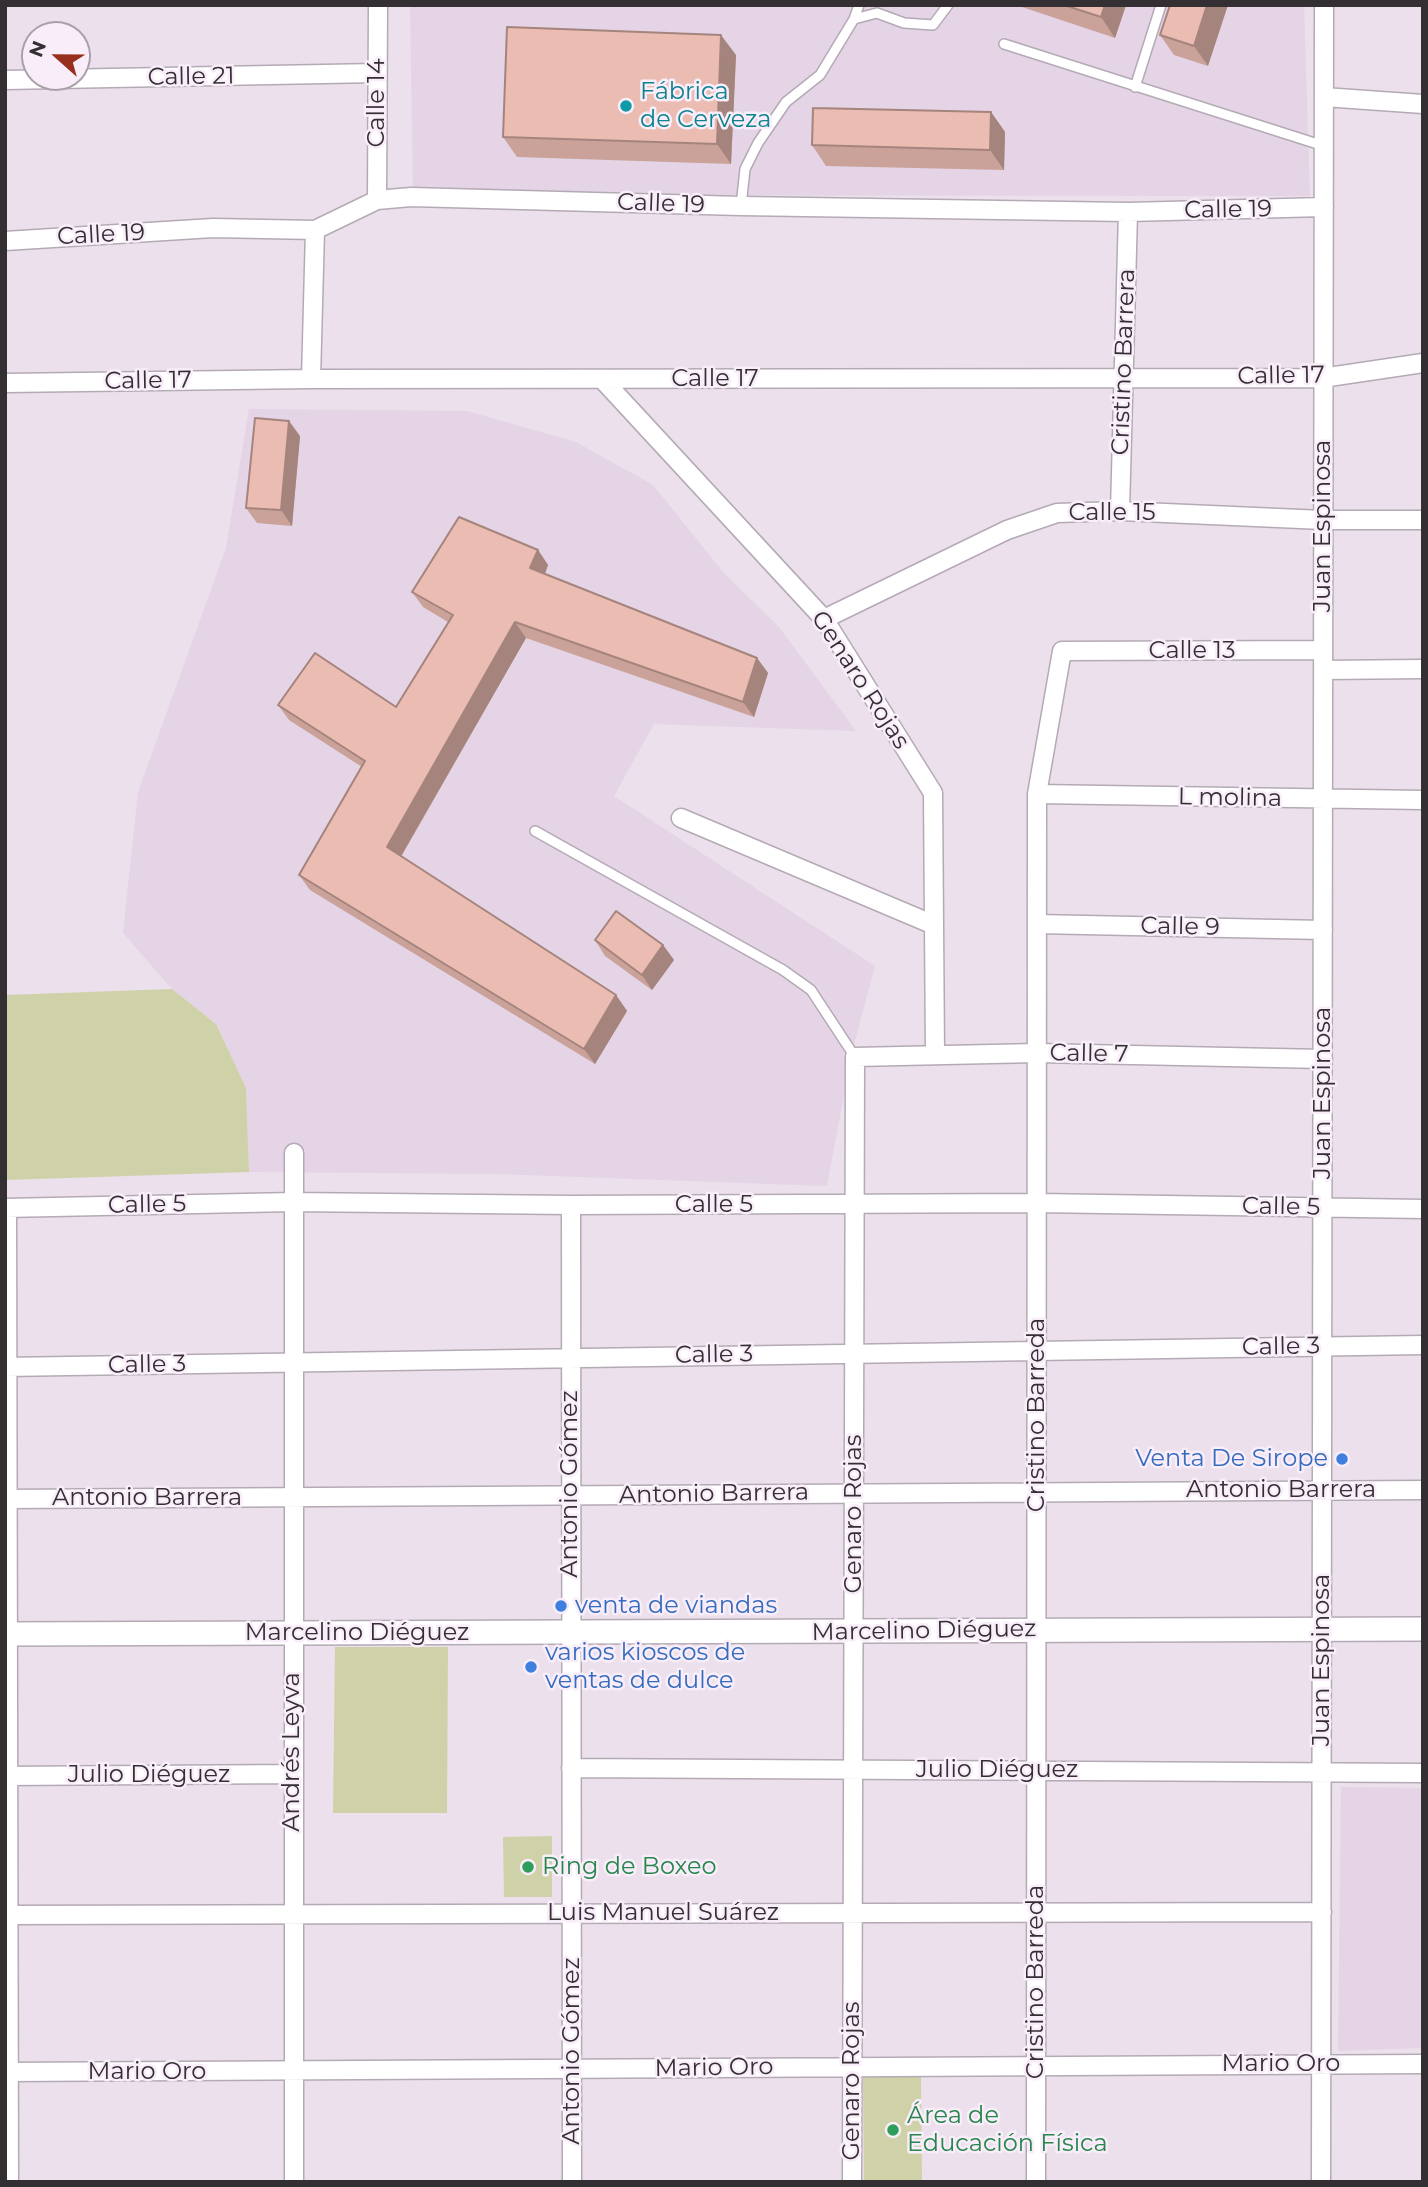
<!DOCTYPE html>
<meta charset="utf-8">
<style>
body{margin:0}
#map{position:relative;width:1428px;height:2187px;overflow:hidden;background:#ebe0eb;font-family:Montserrat,sans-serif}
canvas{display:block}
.frame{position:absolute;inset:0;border:7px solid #332f33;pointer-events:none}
.north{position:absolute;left:21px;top:21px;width:70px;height:70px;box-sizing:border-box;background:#f8edf9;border:2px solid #a9a1aa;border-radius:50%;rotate:291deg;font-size:19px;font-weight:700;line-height:28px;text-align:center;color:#332f33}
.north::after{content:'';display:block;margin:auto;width:24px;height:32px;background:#982f1d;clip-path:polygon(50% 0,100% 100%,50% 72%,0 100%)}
</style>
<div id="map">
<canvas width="1428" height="2187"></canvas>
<div class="frame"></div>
<div class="north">N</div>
</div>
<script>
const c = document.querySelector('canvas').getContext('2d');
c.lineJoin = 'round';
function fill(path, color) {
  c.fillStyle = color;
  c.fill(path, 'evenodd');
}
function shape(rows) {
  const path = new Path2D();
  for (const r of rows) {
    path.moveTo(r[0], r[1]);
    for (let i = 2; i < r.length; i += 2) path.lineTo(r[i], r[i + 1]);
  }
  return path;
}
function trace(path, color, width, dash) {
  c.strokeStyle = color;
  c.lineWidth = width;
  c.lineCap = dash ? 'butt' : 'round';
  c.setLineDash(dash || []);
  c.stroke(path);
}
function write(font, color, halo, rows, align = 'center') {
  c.font = font + ' Montserrat,sans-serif';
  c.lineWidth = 5;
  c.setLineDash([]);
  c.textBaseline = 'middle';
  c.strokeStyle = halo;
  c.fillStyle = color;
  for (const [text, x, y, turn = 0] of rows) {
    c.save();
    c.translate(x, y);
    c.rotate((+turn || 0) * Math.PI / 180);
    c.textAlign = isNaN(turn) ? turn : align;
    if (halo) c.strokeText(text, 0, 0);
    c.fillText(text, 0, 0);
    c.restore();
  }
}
fill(shape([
 [410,5,1304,5,1310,196,413,195],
 [249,409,467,411,576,442,653,485,723,572,779,627,856,731,654,724,614,796,875,966,851,1056,827,1186,497,1174,249,1172,246,1088,216,1024,172,989,123,933,138,792,226,548],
 [1341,1787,1423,1788,1423,2048,1338,2051]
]), '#e4d4e5');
fill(shape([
 [172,989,216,1024,246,1088,249,1172,5,1180,5,995],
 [335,1647,448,1647,447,1813,333,1813],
 [552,1836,552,1897,504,1897,503,1837],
 [863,2077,921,2077,922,2182,864,2182]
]), '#cfd1a9');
const service = shape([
 [854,19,859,5],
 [1004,44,1324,146],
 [1135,87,1161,5],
 [741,206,745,169,758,143,786,102,820,75,854,19,877,13,904,23,933,25,948,5],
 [535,831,783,970,811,990,855,1057]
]);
const minor = shape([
 [5,80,377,73],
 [1324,97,1423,104],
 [377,200,378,5],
 [5,241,213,228,315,230,377,200,411,197,741,206,1128,212,1324,207],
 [311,379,315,230],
 [602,379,824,619,933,793,935,1055],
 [5,383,311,379,1322,378,1423,363],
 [1120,511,1128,212],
 [824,619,1007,530,1057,513,1120,511,1323,520,1423,520],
 [1323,670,1423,669],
 [1037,794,1423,800],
 [681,818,934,925],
 [1037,924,1323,930],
 [294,1153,294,2182],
 [571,1205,572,2182],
 [5,1208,293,1202,571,1205,1038,1203,1423,1209],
 [7,1208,9,2182],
 [5,1367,1423,1345],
 [5,1499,1423,1490],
 [571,1768,1423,1773],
 [5,1776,293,1774],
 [5,1915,1322,1912],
 [5,2072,1423,2064],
 [852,2182,855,1057,1037,1053,1323,1059],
 [1036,2182,1037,794,1062,651,1323,650],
 [1321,2182,1324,5]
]);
const tertiary = shape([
 [5,1634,1423,1629]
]);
trace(service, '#b4aab5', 12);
trace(minor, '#b4aab5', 21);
trace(tertiary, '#b4aab5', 26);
trace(service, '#fff', 9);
trace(minor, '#fff', 18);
trace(tertiary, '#fff', 23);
fill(shape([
 [1016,5,1126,5,1115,38],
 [1170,5,1208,66,1174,55,1160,35],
 [736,55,731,164,517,157,503,137],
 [991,112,1005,132,1004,170,826,166,812,145],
 [300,436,292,526,257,523,246,508],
 [538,550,548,565,545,574,757,658,768,673,754,717,526,638,401,857,616,995,627,1011,595,1064,310,890,299,875,362,767,289,720,278,705,396,707,448,622,423,607,412,592],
 [595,940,663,945,674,960,652,990,605,956]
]), '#caa299');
fill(shape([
 [1105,5,1126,5,1115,38,1101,17],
 [1207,5,1228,5,1208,66,1194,46],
 [721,35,736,55,731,164,717,144],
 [991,112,1005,132,1004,170,990,150],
 [289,421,300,436,292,526,281,510],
 [538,550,548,565,541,584,530,568],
 [515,622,526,638,397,863,387,847],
 [757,658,768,673,754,717,743,702],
 [663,945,674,960,652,990,642,975],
 [616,995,627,1011,595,1064,584,1049]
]), '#a4847d');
const building = shape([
 [1064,5,1105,5,1101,17,1064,5],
 [1170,5,1207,5,1194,46,1160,35,1170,5],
 [507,27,721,35,717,144,503,137,507,27],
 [813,108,991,112,990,150,812,145,813,108],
 [255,418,289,421,281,510,246,508,255,418],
 [459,517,538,550,530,568,757,658,743,702,515,622,387,847,616,995,584,1049,299,875,365,761,278,705,315,653,396,707,453,615,412,592,459,517],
 [616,911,663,945,642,975,595,940,616,911]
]);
fill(building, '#ebbcb2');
trace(building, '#a4847d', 2);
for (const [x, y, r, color] of [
 [626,106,7,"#0f9aa8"],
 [1342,1459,7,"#3f7fe0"],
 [561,1606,7,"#3f7fe0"],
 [531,1667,7,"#3f7fe0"],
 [528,1867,7,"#2e9e5b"],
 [893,2130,7,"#2e9e5b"]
]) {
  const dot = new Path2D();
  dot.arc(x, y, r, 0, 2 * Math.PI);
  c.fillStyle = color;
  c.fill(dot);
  trace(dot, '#f8edf9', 2.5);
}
write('24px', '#332f33', '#f8edf9', [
 ["Calle 21",191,77,-1],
 ["Calle 14",377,103,-90],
 ["Calle 19",661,204,2],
 ["Calle 19",1228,210,-1],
 ["Calle 19",101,235,-3],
 ["Cristino Barrera",1124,362,-88],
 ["Calle 17",1281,376,-1],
 ["Calle 17",715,379],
 ["Calle 17",148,381,-1],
 ["Calle 15",1112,513],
 ["Juan Espinosa",1323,526,-90],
 ["Calle 13",1192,651],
 ["Genaro Rojas",860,680,57],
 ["L molina",1230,798,1],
 ["Calle 9",1180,927,1],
 ["Calle 7",1089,1054,1],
 ["Juan Espinosa",1323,1093,-90],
 ["Calle 5",147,1205,-1],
 ["Calle 5",714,1205],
 ["Calle 5",1281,1207,1],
 ["Calle 3",1281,1347,-1],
 ["Calle 3",714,1355,-1],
 ["Calle 3",147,1365,-1],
 ["Cristino Barreda",1037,1415,-90],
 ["Antonio Gómez",570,1484,-90],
 ["Antonio Barrera",1281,1490],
 ["Antonio Barrera",714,1494,-1],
 ["Antonio Barrera",147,1498],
 ["Genaro Rojas",854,1514,-90],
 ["Marcelino Diéguez",924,1631,-1],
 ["Marcelino Diéguez",357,1633],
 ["Juan Espinosa",1322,1660,-90],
 ["Andrés Leyva",292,1752,-90],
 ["Julio Diéguez",997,1770],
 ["Julio Diéguez",149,1775],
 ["Luis Manuel Suárez",663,1913],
 ["Cristino Barreda",1036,1982,-90],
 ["Antonio Gómez",572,2051,-90],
 ["Mario Oro",1281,2064],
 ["Mario Oro",714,2068,-1],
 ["Mario Oro",147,2072],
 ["Genaro Rojas",852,2081,-90]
]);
write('24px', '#0d838f', '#f8edf9', [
 ["Fábrica",640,92],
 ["de Cerveza",640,120]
], 'left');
write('24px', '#366cbe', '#f8edf9', [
 ["Venta De Sirope",1328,1459,"right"],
 ["venta de viandas",575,1606],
 ["varios kioscos de",545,1653],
 ["ventas de dulce",545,1681]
], 'left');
write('24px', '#27864d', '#f8edf9', [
 ["Ring de Boxeo",542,1867],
 ["Área de",907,2116],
 ["Educación Física",907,2144]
], 'left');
</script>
